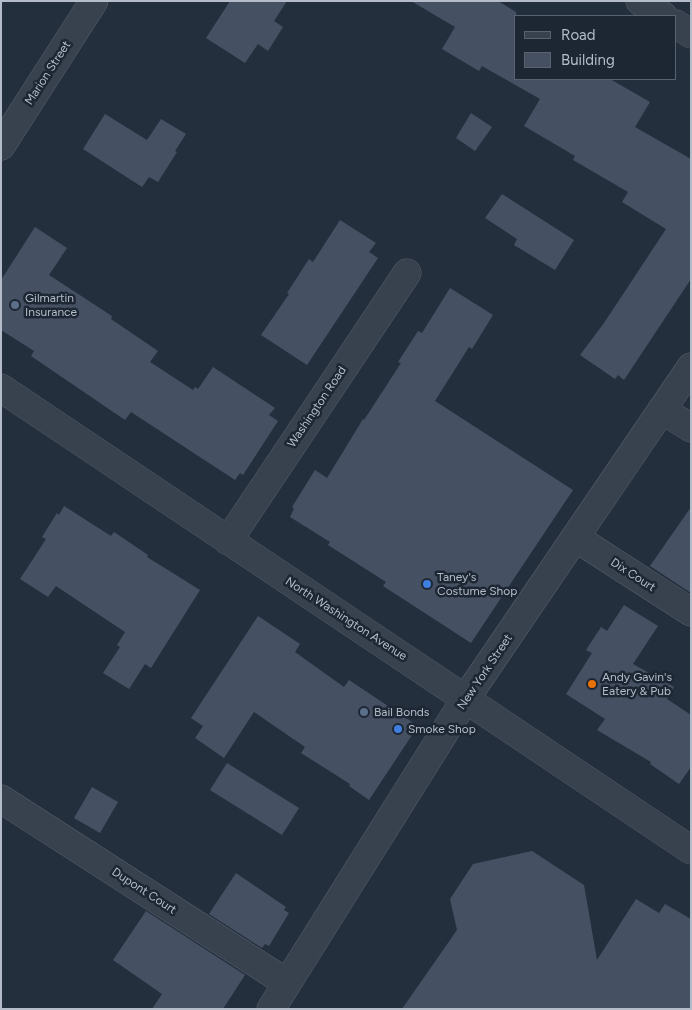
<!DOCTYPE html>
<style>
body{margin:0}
#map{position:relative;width:692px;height:1010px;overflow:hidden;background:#242f3e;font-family:Figtree,sans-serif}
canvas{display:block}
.frame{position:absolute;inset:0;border:2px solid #b4bcc9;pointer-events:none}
.legend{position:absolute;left:514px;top:15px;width:162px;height:65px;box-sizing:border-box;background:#1d2633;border:1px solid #59626f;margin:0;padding:6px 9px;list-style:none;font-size:15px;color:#b4bcc9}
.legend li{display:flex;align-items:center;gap:10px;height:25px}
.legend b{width:25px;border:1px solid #59626f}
</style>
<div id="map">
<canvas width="692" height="1010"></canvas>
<div class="frame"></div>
<ul class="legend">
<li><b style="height:6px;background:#38414e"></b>Road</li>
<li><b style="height:14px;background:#455162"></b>Building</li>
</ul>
</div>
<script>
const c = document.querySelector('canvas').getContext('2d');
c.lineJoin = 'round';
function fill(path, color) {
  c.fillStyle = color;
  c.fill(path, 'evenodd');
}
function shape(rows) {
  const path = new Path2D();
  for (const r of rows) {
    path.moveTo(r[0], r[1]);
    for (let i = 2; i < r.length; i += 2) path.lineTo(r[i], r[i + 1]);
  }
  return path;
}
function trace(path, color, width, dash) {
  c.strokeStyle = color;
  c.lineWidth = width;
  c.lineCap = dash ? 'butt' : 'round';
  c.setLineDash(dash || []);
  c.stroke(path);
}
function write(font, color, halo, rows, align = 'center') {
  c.font = font + ' Figtree,sans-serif';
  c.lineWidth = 5;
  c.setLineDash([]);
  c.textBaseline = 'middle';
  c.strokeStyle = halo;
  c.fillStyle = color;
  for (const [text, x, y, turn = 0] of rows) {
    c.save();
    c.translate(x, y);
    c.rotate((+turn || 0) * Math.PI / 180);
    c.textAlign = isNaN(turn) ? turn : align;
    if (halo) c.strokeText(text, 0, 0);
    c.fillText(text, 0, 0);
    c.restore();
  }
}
fill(shape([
 [230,1,287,1,274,21,283,27,268,51,258,44,245,63,206,38],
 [411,1,498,1,516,12,516,79,610,79,650,102,635,127,691,159,691,279,624,380,618,375,615,379,580,355,604,323,666,229,622,202,628,192,573,160,575,156,524,126,540,99,482,66,479,71,442,49,455,27],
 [471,113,492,127,475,151,456,138],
 [105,114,147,140,161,119,186,134,175,151,177,152,158,182,149,177,142,187,83,149],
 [502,194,574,240,555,270,514,245,517,239,485,218],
 [340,220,376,243,369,252,378,258,307,365,261,335,289,294,287,293,309,259,313,262],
 [35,227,67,248,49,275,112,316,111,319,158,351,150,362,193,390,195,387,198,389,213,367,275,408,269,415,278,421,243,475,240,473,235,480,131,412,125,420,31,356,34,351,1,330,1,280],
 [450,288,493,315,472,349,469,347,435,401,573,490,471,643,383,586,386,582,328,545,330,542,290,517,294,509,292,507,315,470,327,478,363,419,364,420,401,363,398,362,418,331,422,333],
 [64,506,111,536,114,532,148,555,147,557,200,590,151,668,145,664,129,689,103,673,120,647,117,645,125,632,56,586,48,597,20,579,46,539,42,537,57,513,59,515],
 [691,507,691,593,650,566],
 [624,605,658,626,633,664,674,687,667,699,691,715,691,767,679,784,650,764,651,762,597,730,605,719,566,694,592,653,586,650,601,627,607,631],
 [258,616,300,644,295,652,344,687,349,680,418,726,369,800,349,786,350,784,301,753,305,747,254,712,224,758,195,738,203,726,191,718],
 [227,763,299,808,282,835,210,790],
 [92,787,118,802,100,833,74,818],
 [532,851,584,885,597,960,636,899,659,913,665,904,691,919,691,1009,402,1009,457,930,450,899,473,864],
 [236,873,286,907,284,910,289,913,269,946,265,944,262,948,209,914],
 [146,911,245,975,223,1009,152,1009,162,994,113,960]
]), '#455162');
const minor = shape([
 [640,1,663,16],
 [676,24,691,34],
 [1,146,94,1],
 [1,388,691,850],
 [662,410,691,428],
 [576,538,691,612],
 [228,541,407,273],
 [1,799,287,983],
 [271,1009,466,698,691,367]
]);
trace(minor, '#565f6c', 29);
trace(minor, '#38414e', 28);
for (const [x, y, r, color] of [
 [15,305,5,"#5c6f8a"],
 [427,584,5,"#3f7fe0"],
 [592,684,5,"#e8710a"],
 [364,712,5,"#5c6f8a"],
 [398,729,5,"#3f7fe0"]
]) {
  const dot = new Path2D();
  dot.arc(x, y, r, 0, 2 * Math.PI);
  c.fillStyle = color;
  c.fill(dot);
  trace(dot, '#1d2633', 2);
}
write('12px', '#b4bcc9', '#1d2633', [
 ["Marion Street",48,73,-57],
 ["Washington Road",317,407,-56],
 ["Dix Court",633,575,33],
 ["North Washington Avenue",346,619,33],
 ["New York Street",485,672,-56],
 ["Dupont Court",144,891,33]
]);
write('12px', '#b4bcc9', '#1d2633', [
 ["Gilmartin",25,298],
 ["Insurance",25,312],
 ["Taney's",437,577],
 ["Costume Shop",437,591],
 ["Andy Gavin's",602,677],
 ["Eatery & Pub",602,691],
 ["Bail Bonds",374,712],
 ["Smoke Shop",408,729]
], 'left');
</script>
